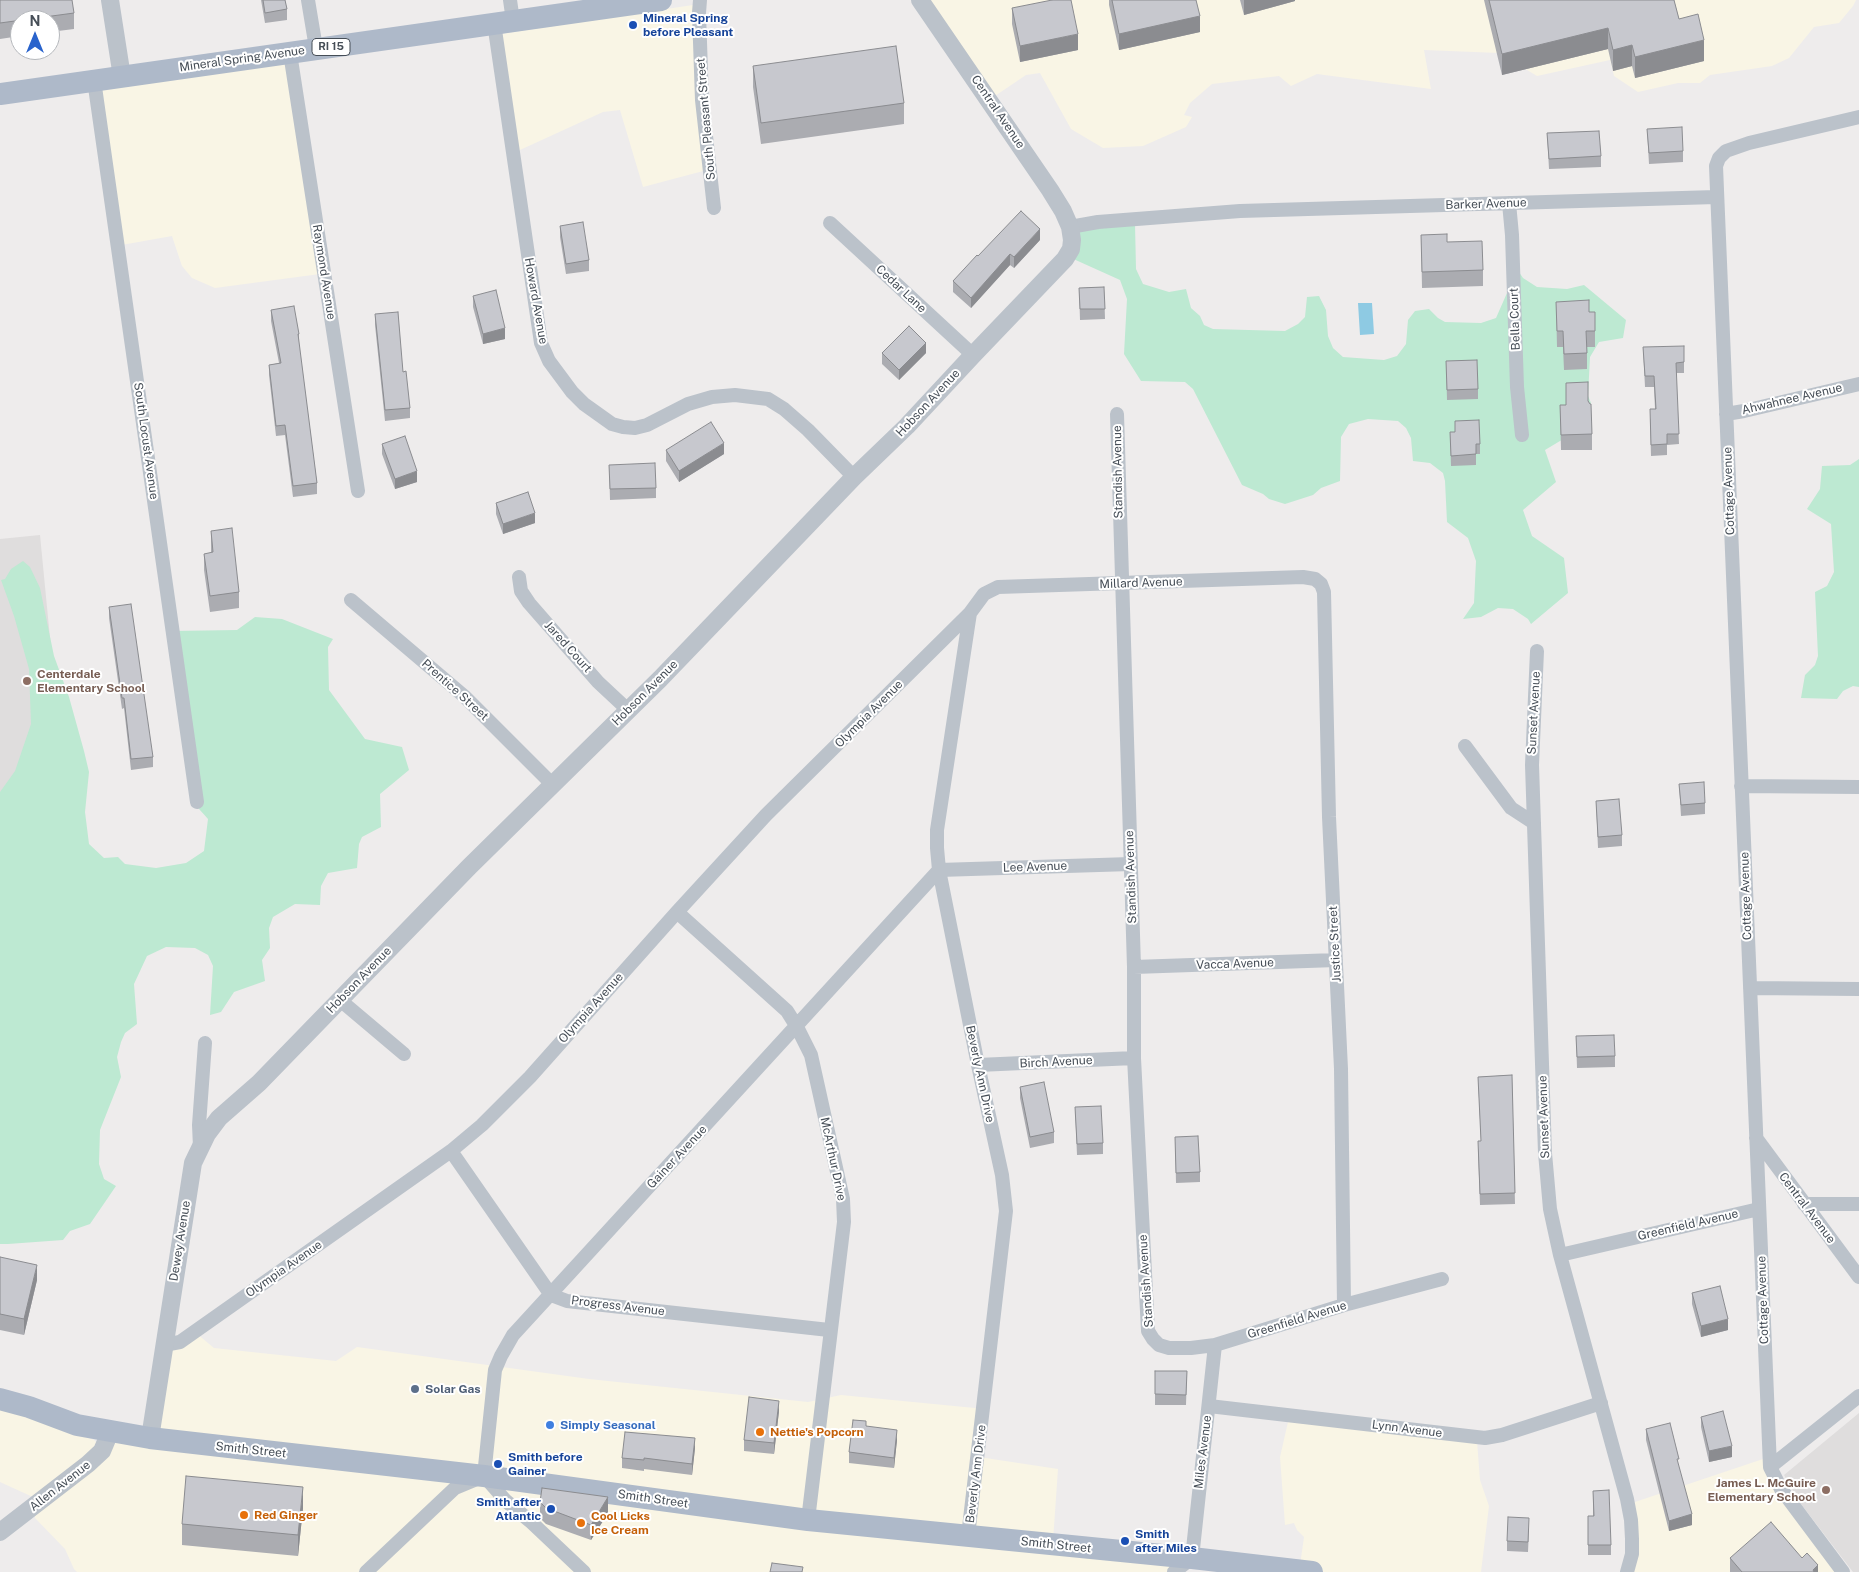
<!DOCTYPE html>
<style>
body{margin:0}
#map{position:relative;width:1859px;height:1572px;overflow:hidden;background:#eeecec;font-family:"Public Sans",sans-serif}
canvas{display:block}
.north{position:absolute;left:10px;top:10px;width:50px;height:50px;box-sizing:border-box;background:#fff;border:1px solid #b5b8bc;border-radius:50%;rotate:0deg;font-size:14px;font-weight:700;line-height:20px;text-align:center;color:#464e57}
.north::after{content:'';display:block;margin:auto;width:18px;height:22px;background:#2963cc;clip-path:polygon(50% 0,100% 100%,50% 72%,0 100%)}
</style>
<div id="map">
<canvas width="1859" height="1572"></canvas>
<div class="north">N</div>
</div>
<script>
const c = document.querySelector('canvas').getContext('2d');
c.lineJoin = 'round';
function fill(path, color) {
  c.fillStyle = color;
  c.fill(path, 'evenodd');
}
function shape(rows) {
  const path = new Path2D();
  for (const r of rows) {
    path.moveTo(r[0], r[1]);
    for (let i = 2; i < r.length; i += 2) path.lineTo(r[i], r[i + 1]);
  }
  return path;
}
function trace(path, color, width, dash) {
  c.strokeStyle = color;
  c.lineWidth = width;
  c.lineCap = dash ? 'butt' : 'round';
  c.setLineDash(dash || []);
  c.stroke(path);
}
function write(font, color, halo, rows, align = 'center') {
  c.font = font + ' "Public Sans",sans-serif';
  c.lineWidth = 4;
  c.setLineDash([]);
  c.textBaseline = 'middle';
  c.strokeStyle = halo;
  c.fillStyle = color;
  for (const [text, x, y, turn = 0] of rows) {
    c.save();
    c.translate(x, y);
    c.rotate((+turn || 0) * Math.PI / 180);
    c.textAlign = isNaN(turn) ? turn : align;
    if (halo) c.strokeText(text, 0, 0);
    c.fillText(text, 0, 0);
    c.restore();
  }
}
fill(shape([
 [914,0,1856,0,1853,6,1839,23,1814,27,1789,58,1772,66,1710,75,1700,83,1678,83,1638,92,1614,76,1610,60,1537,76,1499,53,1424,50,1431,89,1317,74,1291,86,1279,76,1212,84,1190,103,1184,115,1192,117,1186,127,1143,146,1103,148,1071,129,1040,73,1026,75,989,100],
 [693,5,707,170,643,187,620,110,603,112,509,155,494,35],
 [287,63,320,274,215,288,192,278,182,266,172,236,116,246,95,91],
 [196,1333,214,1348,336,1361,357,1347,589,1379,808,1402,841,1395,985,1409,979,1457,1058,1469,1053,1541,1181,1561,1176,1572,77,1572,74,1569,65,1549,35,1518,35,1513,46,1503,0,1482,0,1407,94,1440,104,1451,115,1439,145,1442,164,1351],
 [1288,1422,1477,1441,1480,1480,1489,1506,1481,1572,1299,1572,1304,1537,1297,1530,1294,1523,1285,1525,1280,1457],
 [1763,1459,1837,1572,1626,1572,1626,1505]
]), '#f9f5e5');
fill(shape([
 [40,535,68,823,0,857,0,539],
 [1859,1413,1859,1572,1853,1572,1801,1504,1784,1475]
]), '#dfdddd');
fill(shape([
 [1135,224,1136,269,1143,284,1169,292,1186,289,1191,308,1200,316,1204,325,1213,329,1285,331,1298,324,1305,317,1307,297,1319,296,1326,310,1328,336,1333,348,1343,357,1384,360,1397,356,1406,344,1408,320,1415,311,1429,309,1438,318,1445,322,1481,323,1496,318,1507,293,1509,261,1511,260,1523,278,1537,287,1567,289,1584,285,1626,320,1623,338,1599,342,1590,357,1588,396,1591,403,1580,429,1545,450,1556,482,1523,510,1532,536,1564,558,1568,593,1531,624,1528,619,1513,609,1498,608,1481,617,1463,619,1474,603,1476,561,1468,538,1447,522,1445,481,1443,473,1430,463,1413,461,1411,438,1406,428,1398,421,1368,419,1349,424,1341,437,1340,481,1321,488,1313,495,1285,504,1269,499,1263,494,1242,485,1193,389,1185,382,1141,381,1124,354,1127,299,1120,280,1069,257,1070,231],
 [1859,459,1859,687,1853,686,1843,691,1837,699,1801,698,1805,675,1815,665,1818,656,1815,592,1827,586,1834,572,1831,524,1807,509,1820,489,1822,466,1850,465],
 [23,561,30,567,40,588,54,656,69,697,84,751,89,772,85,812,89,844,104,858,118,857,125,864,156,868,186,863,204,851,208,819,191,800,172,631,237,630,255,617,282,619,333,639,328,647,329,690,365,739,402,747,409,770,380,794,381,827,362,837,359,844,357,868,328,873,321,886,320,905,295,904,273,917,269,928,270,948,262,960,265,981,234,992,221,1012,210,1015,213,966,208,955,195,948,166,947,147,956,134,984,137,1024,125,1033,121,1042,117,1057,121,1077,100,1130,99,1164,104,1179,116,1186,90,1224,70,1231,63,1240,8,1244,0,1244,0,792,15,771,31,724,29,669,14,616,1,580,5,579,11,569]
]), '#bde9d2');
fill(shape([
 [1358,303,1372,303,1374,334,1360,335]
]), '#8ecae3');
trace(shape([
 [308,0,316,48],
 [510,0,513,21],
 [700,0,699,13,702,100,714,208],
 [494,23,541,343,549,361,572,392,584,404,612,424,623,427,635,428,647,425,688,404,712,397,735,395,768,399,784,409,808,430,854,477],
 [290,53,358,491],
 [94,80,197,802],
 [1509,203,1512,235,1517,387,1522,435],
 [830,223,973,355],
 [1070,227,1098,222,1240,211,1716,197],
 [1117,414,1134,967,1134,1058,1148,1331,1153,1339,1159,1345,1169,1348,1191,1348,1215,1345,1344,1305,1442,1279],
 [1726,414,1744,411,1859,384],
 [519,577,521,591,529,603,598,682,628,710],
 [351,600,464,696,553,785],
 [1537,651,1532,765,1545,1153,1550,1209,1560,1255,1627,1499,1631,1520,1632,1539,1632,1554,1627,1572],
 [1465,746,1511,808,1534,823],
 [1741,786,1859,787],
 [677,912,787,1011,797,1027,811,1055,843,1199,844,1222,808,1520],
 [1134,967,1336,960],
 [1750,988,1859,989],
 [340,1000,404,1054],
 [978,1065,1134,1058],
 [1756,1138,1859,1277],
 [200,1147,199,1125,205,1043],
 [451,1151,551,1295,567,1301,829,1330],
 [1804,1204,1859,1204],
 [1560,1255,1759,1209],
 [164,1345,180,1342,451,1151,482,1125,530,1077,677,912,766,815,970,613,984,594,998,587,1303,577,1315,579,1321,584,1324,592,1329,817,1341,1069,1344,1305],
 [1209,1406,1485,1438,1502,1435,1601,1403],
 [1770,1467,1859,1396],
 [484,1476,495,1370,501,1356,513,1335,939,870,1131,864],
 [484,1476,506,1501,530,1521,584,1572],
 [968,1536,1006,1211,1002,1175,978,1065,939,870,937,848,937,830,970,613],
 [366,1572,455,1488,479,1478],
 [1174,1572,1192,1558,1215,1345],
 [1843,1572,1781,1489,1770,1467,1716,166,1719,158,1726,151,1749,143,1859,117]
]), '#bbc2ca', 14);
trace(shape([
 [110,0,122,77],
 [150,1438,193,1163,207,1134,219,1118,259,1083,469,867,660,679,854,477,907,426,973,355,1065,259,1071,249,1072,240,1070,227,1063,211,1050,190,920,0],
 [0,1532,88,1464,102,1451,110,1432]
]), '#bbc2ca', 18);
trace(shape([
 [0,94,661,0],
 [0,1399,29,1407,77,1425,150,1438,484,1476,808,1520,1192,1558,1312,1572]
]), '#aeb9c9', 22);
fill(shape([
 [0,0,74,13,74,29,50,32,50,20,20,20,20,36,0,39],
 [261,0,285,0,287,9,287,20,265,23],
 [1109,0,1196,0,1200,32,1119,50,1109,5],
 [1240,0,1295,0,1295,1,1244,15],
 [1484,0,1674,0,1679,19,1704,61,1635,78,1632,66,1613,71,1608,49,1502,75],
 [1012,8,1078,50,1020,62,1012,24],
 [753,66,904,103,904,124,761,144,753,87],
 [1647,129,1683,151,1683,162,1649,164],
 [1547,133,1601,156,1601,167,1549,169],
 [560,226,589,260,589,271,566,274,560,237],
 [1421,235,1447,242,1483,270,1483,286,1422,288],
 [1040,240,1014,268,1010,265,971,308,953,292,953,281,978,256],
 [1104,287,1105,319,1080,320,1079,288],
 [473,296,505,339,483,344,473,307],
 [1556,302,1589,312,1595,312,1595,347,1587,347,1587,369,1564,370,1563,347,1557,347],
 [271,310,299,334,299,345,317,483,317,494,293,497,285,435,276,436,269,375,269,365,279,363,271,321],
 [375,314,403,372,410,408,410,418,385,421,375,325],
 [1643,347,1684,362,1684,373,1676,373,1679,444,1667,445,1667,455,1651,456,1650,420,1655,409,1654,387,1645,387],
 [882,353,926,353,899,380,882,364],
 [1446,361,1478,389,1478,399,1447,400],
 [1566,383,1588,401,1590,404,1592,434,1592,450,1561,450,1560,405,1566,405],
 [1455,421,1480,444,1480,454,1476,454,1476,465,1451,466,1450,432,1455,432],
 [382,444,417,482,395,489,382,454],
 [666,450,724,454,679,482,666,461],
 [609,465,656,488,656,498,610,500],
 [496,503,535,523,503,534,496,514],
 [211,531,239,592,239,608,210,612,204,570,204,554,211,553],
 [109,607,153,757,153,767,131,770,124,708,122,709,109,618],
 [1679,784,1705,803,1705,814,1681,816],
 [1596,801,1622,835,1622,846,1598,848],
 [1576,1036,1615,1056,1615,1067,1577,1068],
 [1512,1075,1515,1204,1480,1205,1478,1151,1481,1141,1478,1077],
 [1020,1087,1054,1132,1054,1143,1030,1148,1020,1098],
 [1075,1107,1103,1143,1103,1154,1077,1155],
 [1175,1137,1200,1172,1200,1182,1176,1183],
 [0,1257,37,1280,24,1335,0,1330],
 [1692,1293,1728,1330,1701,1337,1692,1304],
 [1155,1371,1187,1371,1186,1405,1155,1405],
 [779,1411,774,1454,744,1451,744,1440],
 [1701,1417,1732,1457,1709,1462,1701,1427],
 [866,1426,897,1440,894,1468,849,1463,849,1452],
 [1646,1429,1679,1468,1692,1525,1669,1531,1646,1440],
 [695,1448,692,1475,644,1469,644,1471,622,1468,622,1458],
 [1593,1491,1611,1545,1611,1555,1588,1555,1588,1516,1593,1516],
 [540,1502,608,1513,591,1540,546,1524,540,1518],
 [303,1508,298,1556,182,1545,182,1524],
 [1529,1529,1528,1552,1507,1551,1507,1541],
 [1730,1558,1802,1558,1818,1572,1730,1572]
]), '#abacb1');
fill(shape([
 [1244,0,1295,0,1295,1,1244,15],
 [1200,16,1200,32,1119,50,1119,34],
 [1608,28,1608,49,1502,75,1502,54],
 [1078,34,1078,50,1020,62,1020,46],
 [1704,40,1704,61,1635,78,1635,57],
 [1632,45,1632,66,1613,71,1613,50],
 [1040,229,1040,240,1014,268,1014,257],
 [1010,254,1010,265,971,308,971,298],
 [505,328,505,339,483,344,483,334],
 [926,343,926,353,899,380,899,370],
 [724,443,724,454,679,482,679,471],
 [417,471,417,482,395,489,395,479],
 [535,513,535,523,503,534,503,524],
 [37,1265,37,1280,24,1335,24,1319],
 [1728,1319,1728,1330,1701,1337,1701,1326],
 [779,1401,779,1411,774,1454,774,1443],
 [897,1430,897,1440,894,1468,894,1458],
 [695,1438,695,1448,692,1475,692,1464],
 [1732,1446,1732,1457,1709,1462,1709,1451],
 [303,1487,303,1508,298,1556,298,1535],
 [608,1497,608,1513,591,1540,591,1525],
 [1692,1514,1692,1525,1669,1531,1669,1521],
 [1818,1565,1818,1572,1813,1572,1813,1570]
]), '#8b8c90');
const building = shape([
 [0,0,72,0,74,13,0,23,0,0],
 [263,0,285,0,287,9,265,13,263,0],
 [1052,0,1071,0,1078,34,1020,46,1012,8,1052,0],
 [1112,0,1196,0,1200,16,1119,34,1112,0],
 [1489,0,1674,0,1679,19,1698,14,1704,40,1635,57,1632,45,1613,50,1608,28,1502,54,1489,0],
 [896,46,904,103,761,123,753,66,896,46],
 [1682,127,1683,151,1649,153,1647,129,1682,127],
 [1599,131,1601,156,1549,159,1547,133,1599,131],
 [1021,211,1040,229,1014,257,1010,254,971,298,953,281,977,255,978,256,1021,211],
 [583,222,589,260,566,264,560,226,583,222],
 [1447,234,1447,242,1482,241,1483,270,1422,272,1421,235,1447,234],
 [1104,287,1105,309,1080,309,1079,288,1104,287],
 [496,290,505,328,483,334,473,296,496,290],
 [1589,300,1589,312,1595,312,1595,331,1586,331,1587,353,1564,354,1563,331,1557,331,1556,302,1589,300],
 [294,306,299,334,298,334,317,483,293,486,285,425,276,426,269,365,281,363,271,310,294,306],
 [398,312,403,372,406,371,410,408,385,410,375,314,398,312],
 [909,326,926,343,899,370,882,353,909,326],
 [1684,346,1684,362,1676,363,1679,434,1667,434,1667,444,1651,445,1650,409,1656,409,1654,376,1645,376,1643,347,1684,346],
 [1477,360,1478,389,1447,390,1446,361,1477,360],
 [1588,382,1588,401,1590,404,1591,404,1592,434,1561,435,1560,405,1566,405,1566,383,1588,382],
 [1479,420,1480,444,1476,444,1476,454,1451,456,1450,432,1455,432,1455,421,1479,420],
 [711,422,724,443,679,471,666,450,711,422],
 [405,436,417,471,395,479,382,444,405,436],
 [655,463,656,488,610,489,609,465,655,463],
 [528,492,535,513,503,524,496,503,528,492],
 [232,528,239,592,210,596,204,554,213,552,211,531,232,528],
 [131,604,153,757,131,759,124,698,122,698,109,607,131,604],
 [1704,782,1705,803,1681,805,1679,784,1704,782],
 [1619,799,1622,835,1598,837,1596,801,1619,799],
 [1614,1035,1615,1056,1577,1057,1576,1036,1614,1035],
 [1512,1075,1515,1193,1480,1194,1478,1141,1481,1141,1478,1077,1512,1075],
 [1044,1082,1054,1132,1030,1137,1020,1087,1044,1082],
 [1101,1106,1103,1143,1077,1144,1075,1107,1101,1106],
 [1198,1136,1200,1172,1176,1173,1175,1137,1198,1136],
 [0,1257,37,1265,24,1319,0,1314,0,1257],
 [1720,1286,1728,1319,1701,1326,1692,1293,1720,1286],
 [1155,1371,1187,1371,1186,1395,1155,1394,1155,1371],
 [749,1397,779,1401,774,1443,744,1440,749,1397],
 [1723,1411,1732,1446,1709,1451,1701,1417,1723,1411],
 [853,1420,866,1421,866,1426,897,1430,894,1458,849,1452,853,1420],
 [1670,1423,1679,1459,1677,1459,1692,1514,1669,1521,1646,1429,1670,1423],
 [625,1432,695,1438,692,1464,644,1458,644,1460,622,1458,625,1432],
 [186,1476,303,1487,298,1535,182,1524,186,1476],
 [542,1488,608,1497,591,1525,546,1508,540,1502,542,1488],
 [1609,1490,1611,1545,1588,1545,1588,1516,1594,1516,1593,1491,1609,1490],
 [1508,1517,1529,1518,1528,1542,1507,1541,1508,1517],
 [1771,1522,1802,1558,1807,1553,1818,1565,1813,1570,1814,1572,1742,1572,1730,1558,1771,1522],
 [772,1563,803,1567,802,1572,770,1572,772,1563]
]);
fill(building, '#c7c8ce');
trace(building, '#8b8c90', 1);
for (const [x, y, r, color] of [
 [633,25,5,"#1a4fb4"],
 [27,681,5,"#8d6e63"],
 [415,1389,5,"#5c6f8a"],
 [550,1425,5,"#3f7fe0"],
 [760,1432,5,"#e8710a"],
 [498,1464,5,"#1a4fb4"],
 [1826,1490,5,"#8d6e63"],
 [551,1509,5,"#1a4fb4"],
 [244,1515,5,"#e8710a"],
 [581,1523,5,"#e8710a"],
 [1125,1541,5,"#1a4fb4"]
]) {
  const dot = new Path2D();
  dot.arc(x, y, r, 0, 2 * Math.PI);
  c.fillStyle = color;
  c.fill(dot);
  trace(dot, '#fff', 2);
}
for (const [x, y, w] of [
 [331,47,38]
]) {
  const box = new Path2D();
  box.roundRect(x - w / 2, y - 8.5, w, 17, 4);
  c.fillStyle = '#fff';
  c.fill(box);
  trace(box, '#464e57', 1);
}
write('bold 11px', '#464e57', null, [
 ["RI 15",331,47]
]);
write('bold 12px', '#164399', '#fff', [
 ["Mineral Spring",643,18],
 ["before Pleasant",643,32],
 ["Smith before",508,1457],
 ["Gainer",508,1471],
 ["Smith after",541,1502,"right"],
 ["Atlantic",541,1516,"right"],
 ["Smith",1135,1534],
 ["after Miles",1135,1548]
], 'left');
write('12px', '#464e57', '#fff', [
 ["Mineral Spring Avenue",242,59,-8],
 ["Central Avenue",998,112,56],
 ["South Pleasant Street",706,119,-95],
 ["Barker Avenue",1486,204,-2],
 ["Raymond Avenue",324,272,81],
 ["Cedar Lane",901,289,43],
 ["Howard Avenue",536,301,80],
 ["Bella Court",1515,319,-92],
 ["Ahwahnee Avenue",1792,399,-13],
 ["Hobson Avenue",928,403,-47],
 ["South Locust Avenue",146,441,82],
 ["Standish Avenue",1118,472,-91],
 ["Cottage Avenue",1729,491,-92],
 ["Millard Avenue",1141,583,-2],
 ["Jared Court",568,647,48],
 ["Prentice Street",455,690,42],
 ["Hobson Avenue",645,693,-45],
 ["Sunset Avenue",1534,713,-87],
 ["Olympia Avenue",869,714,-45],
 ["Lee Avenue",1035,867,-2],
 ["Standish Avenue",1131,877,-92],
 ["Cottage Avenue",1746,896,-92],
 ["Justice Street",1335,944,-93],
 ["Vacca Avenue",1235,964,-2],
 ["Hobson Avenue",359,980,-46],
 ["Olympia Avenue",591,1008,-48],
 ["Birch Avenue",1056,1062,-3],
 ["Beverly Ann Drive",980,1074,78],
 ["Sunset Avenue",1544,1117,-92],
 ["Gainer Avenue",677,1157,-47],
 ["McArthur Drive",833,1159,78],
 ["Central Avenue",1807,1208,53],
 ["Greenfield Avenue",1688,1225,-13],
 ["Dewey Avenue",180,1241,-81],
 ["Olympia Avenue",284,1269,-35],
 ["Standish Avenue",1146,1281,-94],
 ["Cottage Avenue",1763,1300,-92],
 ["Progress Avenue",618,1306,7],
 ["Greenfield Avenue",1297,1320,-17],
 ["Lynn Avenue",1407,1429,7],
 ["Smith Street",251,1450,6],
 ["Miles Avenue",1203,1452,-83],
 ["Beverly Ann Drive",976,1474,-83],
 ["Allen Avenue",60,1486,-38],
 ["Smith Street",653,1499,8],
 ["Smith Street",1056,1545,6]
]);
write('bold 12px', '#785e54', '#fff', [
 ["Centerdale",37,674],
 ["Elementary School",37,688],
 ["James L. McGuire",1816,1483,"right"],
 ["Elementary School",1816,1497,"right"]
], 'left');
write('bold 12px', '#4e5e75', '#fff', [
 ["Solar Gas",425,1389]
], 'left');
write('bold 12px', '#366cbe', '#fff', [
 ["Simply Seasonal",560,1425]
], 'left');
write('bold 12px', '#c56008', '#fff', [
 ["Nettie's Popcorn",770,1432],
 ["Red Ginger",254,1515],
 ["Cool Licks",591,1516],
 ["Ice Cream",591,1530]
], 'left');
</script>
